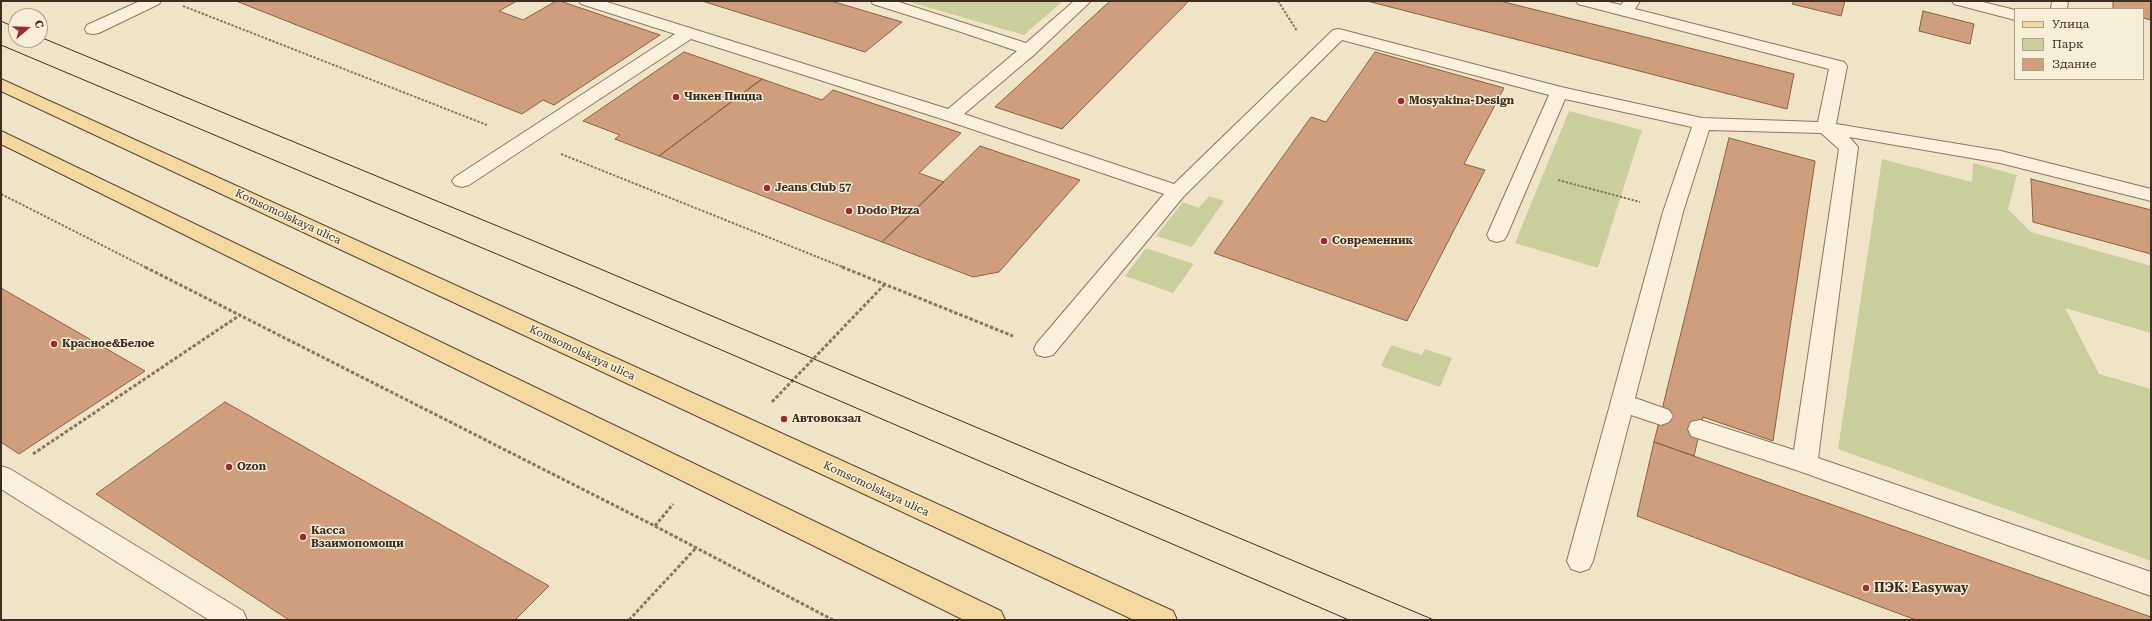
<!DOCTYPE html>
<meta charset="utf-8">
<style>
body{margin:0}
#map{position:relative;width:2152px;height:621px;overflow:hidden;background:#f0e4c8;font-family:"Roboto Serif",serif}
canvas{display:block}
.frame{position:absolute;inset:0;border:2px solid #3d2e20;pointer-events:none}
.legend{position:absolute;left:2014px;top:8px;width:130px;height:72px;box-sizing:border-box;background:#f7eed8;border:1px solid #ada18e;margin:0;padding:5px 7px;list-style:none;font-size:12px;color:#3d2e20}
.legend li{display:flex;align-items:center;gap:8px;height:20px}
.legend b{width:20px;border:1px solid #ada18e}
.north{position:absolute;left:8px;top:8px;width:40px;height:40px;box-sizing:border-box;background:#f7eed8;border:1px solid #ada18e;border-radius:50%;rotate:71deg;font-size:11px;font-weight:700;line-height:16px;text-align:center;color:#3d2e20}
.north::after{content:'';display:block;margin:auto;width:14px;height:18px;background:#9e2a2b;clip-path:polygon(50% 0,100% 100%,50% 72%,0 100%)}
</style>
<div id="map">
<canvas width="2152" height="621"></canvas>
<div class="frame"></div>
<ul class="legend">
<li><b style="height:5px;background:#f3d9a0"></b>Улица</li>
<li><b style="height:11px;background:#c9cf9b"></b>Парк</li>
<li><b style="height:11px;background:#cf9f7d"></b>Здание</li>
</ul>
<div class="north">С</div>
</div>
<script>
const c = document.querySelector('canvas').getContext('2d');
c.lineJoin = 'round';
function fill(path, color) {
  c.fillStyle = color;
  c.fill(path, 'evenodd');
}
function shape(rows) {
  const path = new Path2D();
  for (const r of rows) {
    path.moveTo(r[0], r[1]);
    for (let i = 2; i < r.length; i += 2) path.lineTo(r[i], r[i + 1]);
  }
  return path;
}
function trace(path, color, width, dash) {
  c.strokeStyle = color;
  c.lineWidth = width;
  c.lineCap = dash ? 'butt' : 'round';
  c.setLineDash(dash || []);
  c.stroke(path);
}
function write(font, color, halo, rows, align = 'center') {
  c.font = font + ' "Roboto Serif",serif';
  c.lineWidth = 3;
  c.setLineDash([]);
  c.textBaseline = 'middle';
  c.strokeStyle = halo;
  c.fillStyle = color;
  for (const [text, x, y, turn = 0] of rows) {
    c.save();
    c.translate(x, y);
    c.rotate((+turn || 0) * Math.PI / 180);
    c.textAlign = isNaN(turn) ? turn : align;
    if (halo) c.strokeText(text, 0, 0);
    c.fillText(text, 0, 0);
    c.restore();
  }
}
fill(shape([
 [906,1,1063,1,1024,35],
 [1569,111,1642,130,1598,268,1515,243],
 [1882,159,1972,182,1973,163,2017,175,2008,209,2031,232,2151,266,2151,333,2065,308,2099,374,2151,389,2151,561,1838,449],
 [1209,196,1224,201,1192,247,1156,236,1183,202,1199,208],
 [1146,248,1194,264,1173,293,1125,276],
 [1391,345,1422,355,1425,349,1452,358,1440,387,1381,366]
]), '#c9cf9b');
const building = shape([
 [236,1,517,1,499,11,523,20,556,1,560,1,660,35,554,105,543,100,522,114,236,1],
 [702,1,831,1,902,22,865,52,702,1],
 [1110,1,1189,1,1062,129,995,107,1110,1],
 [1367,1,1500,1,1794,74,1787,109,1367,1],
 [1794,1,1845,1,1841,16,1792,4,1794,1],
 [2113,1,2151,1,2151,20,2143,18,2143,9,2113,9,2113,1],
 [1923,11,1974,24,1970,44,1919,31,1923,11],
 [684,52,762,79,659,156,615,139,620,135,583,121,684,52],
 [1375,52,1504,88,1464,164,1485,170,1407,321,1214,253,1311,117,1326,122,1375,52],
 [762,79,822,100,833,90,961,133,919,173,944,182,882,242,659,156,762,79],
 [1729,138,1815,161,1773,441,1703,417,1694,456,1654,442,1729,138],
 [980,146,1080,180,999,272,973,277,882,242,980,146],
 [2031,179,2151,210,2151,254,2033,222,2031,179],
 [1,288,145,371,19,454,1,442,1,288],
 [225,402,549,586,515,620,289,620,96,494,225,402],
 [1654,442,2151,617,2151,620,1916,620,1637,516,1654,442]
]);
fill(building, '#cf9f7d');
trace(building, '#8d5f41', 1);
const lane = shape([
 [140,1,161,1,159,4,99,33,93,34,87,33,85,29,87,25,140,1],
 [579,1,604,1,948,109,1017,51,958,31,873,4,871,1,896,1,1026,43,1074,1,1091,1,1035,54,964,114,1174,184,1333,30,1339,29,1561,87,1702,118,1818,122,1829,69,1578,4,1576,1,1604,1,1621,5,1624,1,1640,1,1635,9,1844,62,1847,66,1836,124,2001,151,2151,189,2151,201,2000,163,1849,137,1858,147,1818,458,2151,572,2151,596,1796,470,1691,436,1688,429,1691,422,1700,420,1794,450,1839,149,1821,133,1709,130,1683,212,1635,398,1669,410,1673,416,1669,422,1661,425,1631,415,1593,561,1589,569,1580,572,1571,569,1567,561,1663,212,1692,127,1565,99,1507,235,1504,240,1497,242,1490,240,1487,235,1549,95,1342,40,1184,196,1053,355,1045,357,1037,355,1034,349,1037,343,1164,194,945,120,691,39,469,185,462,187,455,185,452,181,455,177,675,34,581,4,579,1],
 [1,466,10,469,243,611,247,620,209,620,1,489,1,466]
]);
const street = shape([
 [1952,1,1979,1,2015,10,2015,20,1954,4,1952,1],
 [2052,1,2068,1,2067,9,2051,9,2052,1]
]);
const primary = shape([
 [1,79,1173,611,1177,620,1134,620,1,91,1,79],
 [1,131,1001,611,1005,620,964,620,1,144,1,131]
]);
trace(lane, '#8d765c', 2);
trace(street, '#8d765c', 2);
trace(primary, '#5b4430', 2);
trace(shape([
 [1278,1,1297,31],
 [183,6,487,125],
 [561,154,845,268],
 [1558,180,1640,202],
 [1,194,147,268]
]), '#8d765c', 2, [2.5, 1.5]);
trace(shape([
 [145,267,655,526,833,620],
 [842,267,1013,336],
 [772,402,884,285],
 [33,454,240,315],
 [655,526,673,504],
 [629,620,696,548]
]), '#8d765c', 3, [3.5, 2]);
fill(lane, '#faf1dc');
fill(street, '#faf1dc');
fill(primary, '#f3d9a0');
trace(shape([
 [1,21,16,28],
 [40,37,541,244,1434,620],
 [1,45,575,287,1349,620]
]), '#3d2e20', 1);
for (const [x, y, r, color] of [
 [676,97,4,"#9e2a2b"],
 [1401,101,4,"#9e2a2b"],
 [767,188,4,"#9e2a2b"],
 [849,211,4,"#9e2a2b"],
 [1324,241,4,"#9e2a2b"],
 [54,344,4,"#9e2a2b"],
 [784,419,4,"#9e2a2b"],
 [229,467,4,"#9e2a2b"],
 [303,537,4,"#9e2a2b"],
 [1866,588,4,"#9e2a2b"]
]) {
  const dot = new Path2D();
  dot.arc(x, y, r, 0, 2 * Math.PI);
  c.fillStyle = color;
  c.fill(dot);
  trace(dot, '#f7eed8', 1.5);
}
write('bold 11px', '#3d2e20', '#f7eed8', [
 ["Чикен Пицца",684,97],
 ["Mosyakina-Design",1409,101],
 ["Jeans Club 57",775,188],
 ["Dodo Pizza",857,211],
 ["Современник",1332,241],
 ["Красное&Белое",62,344],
 ["Автовокзал",792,419],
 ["Ozon",237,467],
 ["Касса",311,531],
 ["Взаимопомощи",311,544]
], 'left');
write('11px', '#3d2e20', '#f7eed8', [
 ["Komsomolskaya ulica",288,217,25],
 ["Komsomolskaya ulica",582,353,25],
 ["Komsomolskaya ulica",876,489,25]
]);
write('bold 13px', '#3d2e20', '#f7eed8', [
 ["ПЭК: Easyway",1874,588]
], 'left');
</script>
